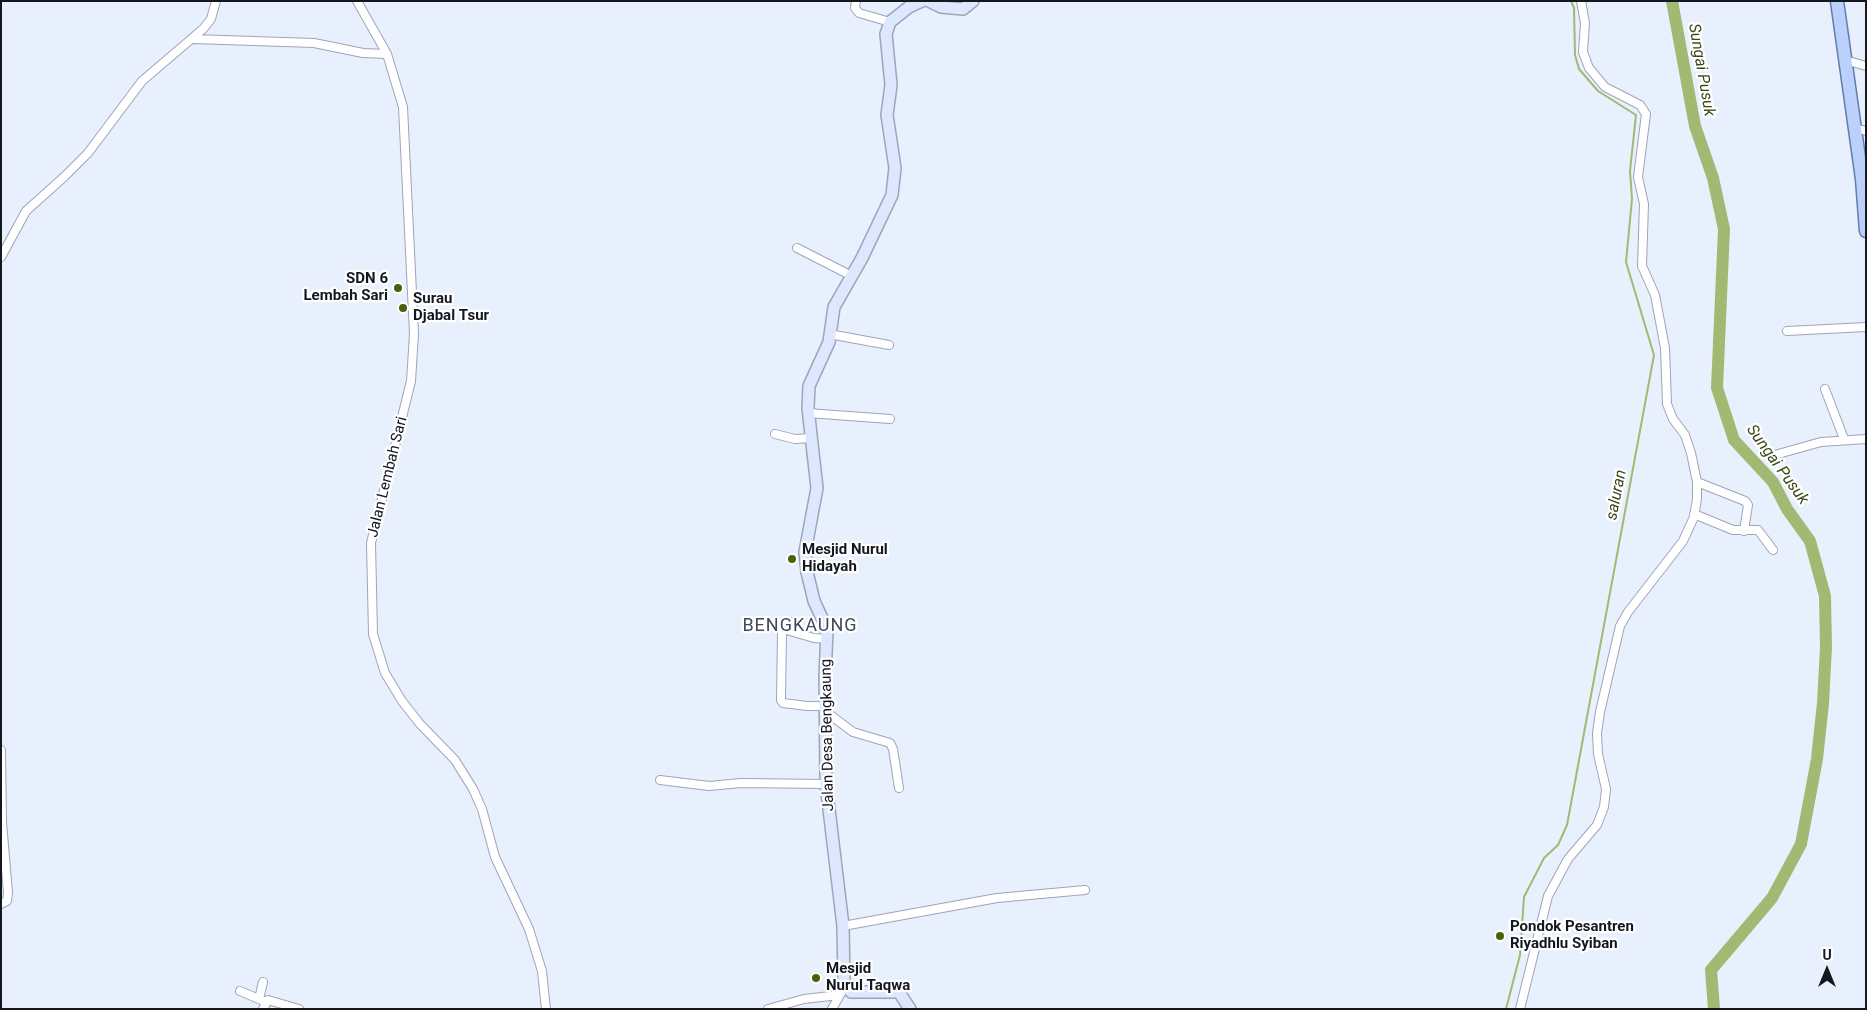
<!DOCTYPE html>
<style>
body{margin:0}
#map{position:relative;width:1867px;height:1010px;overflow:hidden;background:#e9f0fd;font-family:Roboto,sans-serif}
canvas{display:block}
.frame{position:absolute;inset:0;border:2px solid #13171e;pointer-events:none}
.north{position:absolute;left:1802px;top:945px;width:50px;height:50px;-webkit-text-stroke:4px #fff;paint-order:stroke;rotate:0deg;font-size:14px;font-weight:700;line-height:20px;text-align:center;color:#13171e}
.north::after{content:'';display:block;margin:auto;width:18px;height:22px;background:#13171e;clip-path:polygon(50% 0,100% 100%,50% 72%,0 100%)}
</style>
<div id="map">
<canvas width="1867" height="1010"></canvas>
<div class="frame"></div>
<div class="north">U</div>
</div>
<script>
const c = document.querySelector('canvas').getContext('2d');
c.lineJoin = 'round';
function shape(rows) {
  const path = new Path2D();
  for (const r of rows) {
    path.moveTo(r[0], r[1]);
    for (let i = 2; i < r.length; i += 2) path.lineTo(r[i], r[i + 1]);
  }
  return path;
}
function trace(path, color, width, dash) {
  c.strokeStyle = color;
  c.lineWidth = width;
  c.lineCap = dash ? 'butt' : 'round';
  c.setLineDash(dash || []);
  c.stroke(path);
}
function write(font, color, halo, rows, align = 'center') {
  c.font = font + ' Roboto,sans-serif';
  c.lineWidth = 4.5;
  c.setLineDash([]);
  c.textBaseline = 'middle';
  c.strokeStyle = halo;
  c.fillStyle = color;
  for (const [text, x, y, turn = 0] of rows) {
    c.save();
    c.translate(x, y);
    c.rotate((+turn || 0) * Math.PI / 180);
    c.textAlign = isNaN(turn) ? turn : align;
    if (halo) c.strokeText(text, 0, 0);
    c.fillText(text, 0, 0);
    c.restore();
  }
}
trace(shape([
 [1506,1009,1520,955,1524,897,1544,858,1558,845,1567,825,1654,355,1626,262,1632,199,1630,171,1636,115,1598,91,1579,69,1575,55,1574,8,1571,1]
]), '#a2b973', 2);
trace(shape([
 [1672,1,1695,126,1713,178,1724,229,1717,388,1734,440,1773,482,1787,509,1810,541,1825,596,1826,647,1823,703,1817,759,1801,844,1772,898,1711,970,1714,1009]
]), '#a2b973', 12);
const street = shape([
 [357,1,387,54,403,107,414,334,411,381,371,543,373,634,385,673,402,701,420,724,455,760,473,789,482,809,495,857,529,929,542,971,546,1009],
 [856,1,855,8,859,13,890,22],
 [193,39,314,43,363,53,387,54],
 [1845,60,1866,66],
 [1855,128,1866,131],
 [797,248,852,276],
 [1,257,26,211,64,177,88,153,142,81,203,29,211,19,216,1],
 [1787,331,1866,327],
 [829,334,889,345],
 [1825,389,1844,439],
 [808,413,890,419],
 [775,434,795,439,812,438],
 [1771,456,1821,442,1866,439],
 [1697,482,1745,501,1748,505,1744,531],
 [1694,514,1733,530,1758,530,1773,550],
 [790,622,784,626,782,633,781,700,783,703,807,706,825,706],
 [783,629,814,638,827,639],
 [825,711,853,732,890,743,893,749,899,788],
 [1,750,2,822,8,893,7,901,1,904],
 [660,780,709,786,741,783,826,784],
 [843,926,997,898,1085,890],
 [240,991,266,1002],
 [259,999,263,982],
 [263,1009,268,1000,299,1009],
 [768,1009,804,999,839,995],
 [832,1009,841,993],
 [1520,1009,1548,896,1568,859,1597,825,1604,807,1606,789,1598,754,1597,733,1600,712,1620,626,1628,612,1683,541,1694,517,1697,499,1697,482,1691,453,1685,435,1673,419,1667,404,1665,348,1655,295,1642,266,1644,204,1638,177,1646,114,1640,105,1605,87,1589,68,1583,52,1585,23,1581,1]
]);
const secondary = shape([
 [929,1,941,7,963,9,973,1],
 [910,1009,899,992,851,992,844,985,843,926,826,784,825,678,827,629,814,601,807,572,805,552,817,488,808,408,809,386,829,342,834,307,862,258,892,195,895,168,887,115,891,85,886,34,890,22,909,7,922,1]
]);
const primary = shape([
 [1837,1,1862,179,1866,231]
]);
trace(street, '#9ba6ba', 10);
trace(secondary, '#9ba6ba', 14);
trace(primary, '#627cad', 15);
trace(street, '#fff', 8);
trace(secondary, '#dde8fe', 11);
trace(primary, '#bbd1fc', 12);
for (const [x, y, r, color] of [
 [398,288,5,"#4c6009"],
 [403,308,5,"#4c6009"],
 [792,559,5,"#4c6009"],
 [1500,936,5,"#4c6009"],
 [816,978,5,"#4c6009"]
]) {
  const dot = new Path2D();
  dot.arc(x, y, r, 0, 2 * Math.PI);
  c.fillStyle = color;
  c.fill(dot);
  trace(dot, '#fff', 2);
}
write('bold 15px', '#13171e', '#fff', [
 ["SDN 6",388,279,"right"],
 ["Lembah Sari",388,296,"right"],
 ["Surau",413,299],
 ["Djabal Tsur",413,316],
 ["Mesjid Nurul",802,550],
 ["Hidayah",802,567],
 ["Pondok Pesantren",1510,927],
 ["Riyadhlu Syiban",1510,944],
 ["Mesjid",826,969],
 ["Nurul Taqwa",826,986]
], 'left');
write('15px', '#13171e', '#fff', [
 ["Jalan Lembah Sari",388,477,-76],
 ["Jalan Desa Bengkaung",828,735,-91]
]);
write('italic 16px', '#3b4916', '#fff', [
 ["Sungai Pusuk",1701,70,80],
 ["Sungai Pusuk",1777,465,54],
 ["saluran",1617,495,-79]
]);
c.letterSpacing = '1px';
write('18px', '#404a5b', '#fff', [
 ["BENGKAUNG",800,626]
]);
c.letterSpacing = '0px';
</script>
